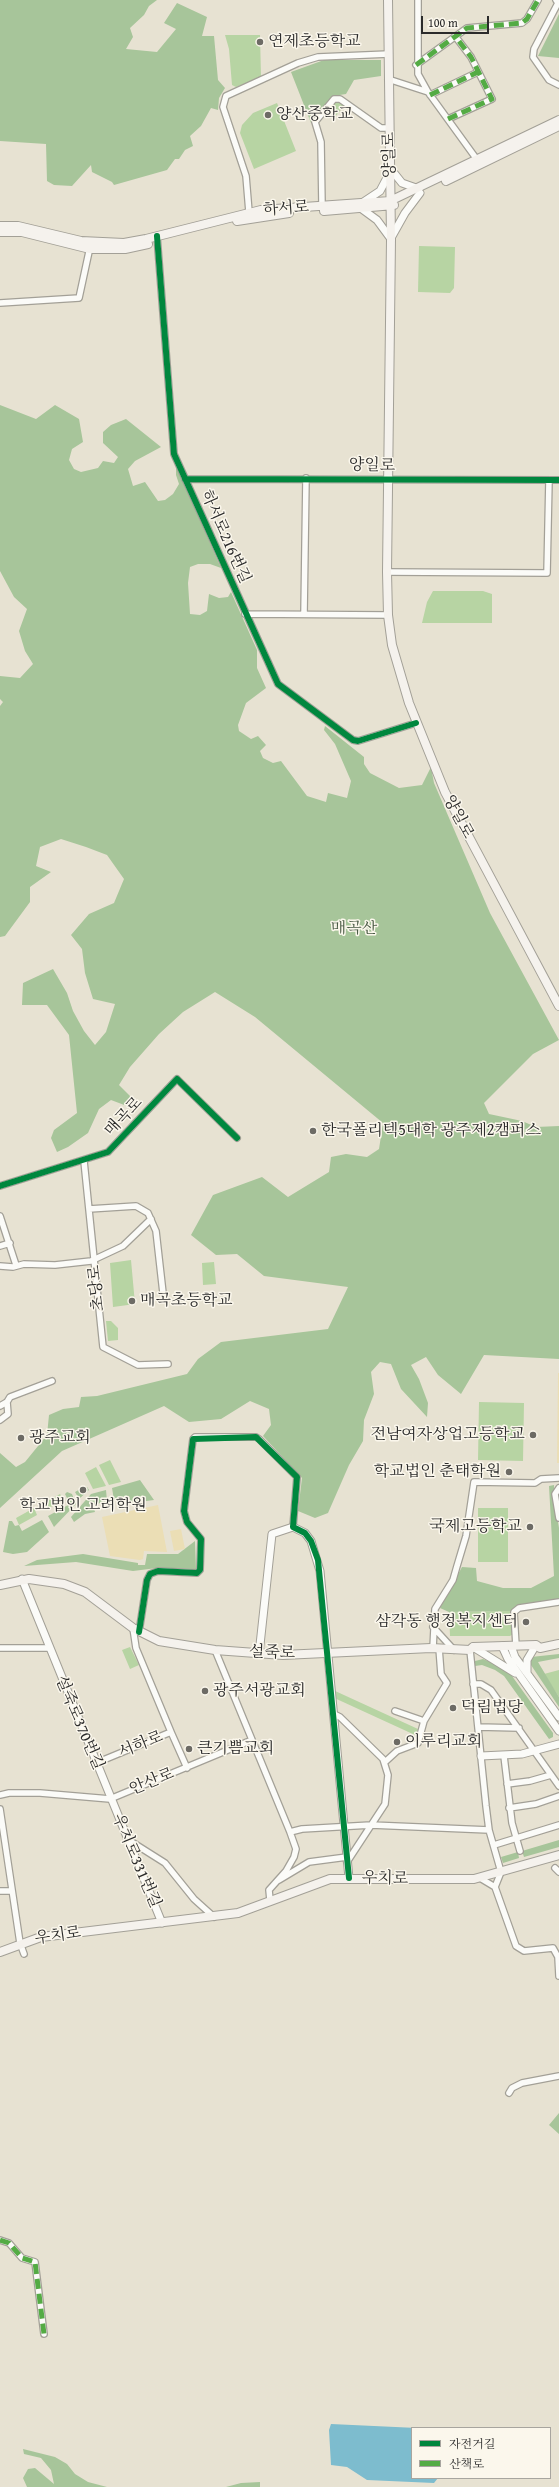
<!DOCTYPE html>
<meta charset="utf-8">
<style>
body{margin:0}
#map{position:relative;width:559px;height:2487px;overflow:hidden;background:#e7e2d2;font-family:"Gentium Book Plus","Noto Serif KR",serif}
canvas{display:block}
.legend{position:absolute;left:411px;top:2427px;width:140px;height:52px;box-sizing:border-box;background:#fbf7ec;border:1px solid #a8a59f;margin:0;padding:5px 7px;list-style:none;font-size:12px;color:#2b2b2b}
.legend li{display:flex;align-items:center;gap:8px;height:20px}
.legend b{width:20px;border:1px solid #a8a59f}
.scale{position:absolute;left:421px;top:16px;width:68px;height:18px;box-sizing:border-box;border:2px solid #2b2b2b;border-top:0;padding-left:5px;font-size:12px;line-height:14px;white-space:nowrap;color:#2b2b2b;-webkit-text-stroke:3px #fbf7ec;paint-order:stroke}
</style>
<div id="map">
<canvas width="559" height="2487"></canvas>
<ul class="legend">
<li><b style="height:5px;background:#00873e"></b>자전거길</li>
<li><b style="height:5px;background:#54ab44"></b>산책로</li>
</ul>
<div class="scale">100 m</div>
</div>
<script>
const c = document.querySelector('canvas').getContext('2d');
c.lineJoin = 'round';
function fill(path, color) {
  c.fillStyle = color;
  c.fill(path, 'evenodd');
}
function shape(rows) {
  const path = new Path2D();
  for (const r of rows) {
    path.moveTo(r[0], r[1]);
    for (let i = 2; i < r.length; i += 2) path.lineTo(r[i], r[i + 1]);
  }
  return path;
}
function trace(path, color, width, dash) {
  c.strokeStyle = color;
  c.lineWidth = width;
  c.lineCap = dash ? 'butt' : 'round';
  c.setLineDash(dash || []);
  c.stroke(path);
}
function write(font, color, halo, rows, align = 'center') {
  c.font = font + ' "Gentium Book Plus","Noto Serif KR",serif';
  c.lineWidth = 3;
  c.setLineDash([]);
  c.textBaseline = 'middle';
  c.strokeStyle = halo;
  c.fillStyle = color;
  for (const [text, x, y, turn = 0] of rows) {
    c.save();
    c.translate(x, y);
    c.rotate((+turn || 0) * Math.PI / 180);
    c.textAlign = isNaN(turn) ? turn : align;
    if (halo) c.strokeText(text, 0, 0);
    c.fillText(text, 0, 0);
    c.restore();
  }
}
fill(shape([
 [225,35,260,35,261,77,236,87,232,85,229,49],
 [335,101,339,101,345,105,334,118,326,112],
 [277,103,296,151,254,169,240,133,242,125,253,113],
 [419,246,455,247,454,288,450,293,418,292],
 [433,591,483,591,492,594,492,623,422,623,427,602],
 [131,1260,135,1304,113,1307,110,1263],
 [214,1262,216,1284,203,1285,202,1263],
 [106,1321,111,1321,118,1328,118,1340,108,1341],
 [479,1402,524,1403,523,1461,478,1460],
 [110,1460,121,1482,109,1485,99,1465],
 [96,1467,106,1486,93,1489,85,1473],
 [60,1494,64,1500,45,1510,42,1504],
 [34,1508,37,1515,19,1525,16,1518],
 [478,1508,508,1508,508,1562,478,1562],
 [512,1611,513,1634,510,1636,450,1636,449,1612],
 [130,1647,139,1665,130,1669,122,1650],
 [559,1670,559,1697,544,1674],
 [333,1690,418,1729,415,1735,330,1696]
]), '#b7d4a3');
fill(shape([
 [0,0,157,0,149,6,144,15,130,28,133,37,126,49,157,52,176,29,164,23,177,3,207,17,202,36,214,36,218,80,225,88,219,98,218,110,211,108,201,126,190,136,193,146,185,150,179,159,175,159,167,170,114,185,112,182,92,172,91,165,72,186,54,185,47,181,46,144,0,141],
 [559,14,559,58,538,56],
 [324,60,381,60,381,76,354,80,346,94,333,96,311,123,291,72],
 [0,405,36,419,55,405,79,419,83,442,72,449,69,460,74,469,81,472,98,468,103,461,114,463,118,457,103,443,103,432,111,425,126,419,161,447,135,461,128,469,133,486,145,482,158,501,165,500,173,494,179,484,176,475,176,465,221,568,210,564,198,564,190,567,188,583,190,614,200,615,207,611,209,594,219,598,228,597,231,592,257,650,257,668,266,688,246,703,238,725,239,731,251,739,258,736,266,745,260,751,263,758,273,763,281,761,307,796,326,802,328,793,347,798,351,781,335,744,324,730,325,726,364,757,364,764,370,773,399,788,422,785,431,767,434,783,490,913,559,1040,533,1054,484,1103,489,1114,522,1121,536,1127,559,1126,559,1359,484,1355,461,1394,438,1375,426,1357,411,1365,419,1379,428,1403,427,1417,401,1389,391,1364,380,1362,371,1372,374,1394,364,1420,363,1441,349,1465,328,1513,315,1518,298,1511,302,1478,263,1436,271,1425,269,1409,250,1401,221,1419,189,1422,164,1406,62,1451,0,1508,0,1453,16,1467,25,1462,47,1435,49,1415,63,1409,79,1407,81,1397,97,1396,187,1374,198,1359,221,1342,328,1329,348,1287,264,1276,237,1254,216,1255,191,1235,213,1195,262,1177,288,1197,329,1172,331,1157,346,1154,367,1157,379,1149,383,1123,255,1017,215,992,183,1012,159,1034,130,1067,119,1085,140,1106,135,1109,111,1100,99,1109,88,1133,68,1147,57,1152,51,1138,54,1130,77,1113,69,1035,47,1005,22,1005,23,983,53,969,67,993,73,1011,84,1031,95,1045,106,1032,115,1004,93,999,85,973,82,949,71,935,89,914,114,903,124,879,107,855,86,847,61,839,40,847,36,866,51,872,30,887,30,902,5,936,0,937,0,706,3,702,0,699,0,676,20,678,33,664,25,651,19,631,27,609,14,597,0,571],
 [140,1480,154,1500,131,1503,129,1496,114,1500,112,1488],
 [554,1485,554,1498,559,1528,559,1600,512,1611,449,1612,440,1608,462,1567,476,1568,477,1581,503,1588,531,1588,554,1576,549,1486],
 [84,1487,87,1487,89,1490,79,1499,75,1492],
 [106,1490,107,1501,93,1505,95,1512,85,1514,74,1522,71,1517,91,1494],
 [67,1492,72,1494,76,1504,54,1527,48,1516,70,1504,65,1494],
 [42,1520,49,1532,27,1552,13,1554,3,1552,9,1521,12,1521,15,1526,19,1525,22,1531],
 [195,1541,196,1569,157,1568,133,1571,76,1562,24,1566,37,1560,83,1554,138,1563,138,1565,145,1565,147,1554,178,1554],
 [559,1654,559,1658,538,1662,559,1697,559,1707,529,1662,531,1657],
 [483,1659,502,1667,512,1676,553,1733,553,1737,549,1739,504,1676,495,1670,482,1665,475,1666,475,1661],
 [559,1840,559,1847,524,1857,522,1851],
 [518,1852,519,1858,503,1863,501,1857],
 [559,2113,559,2134,549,2125],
 [23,2449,55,2457,67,2464,75,2474,88,2482,107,2487,27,2487,23,2478,28,2469,35,2468,54,2484,51,2470,41,2458,24,2454],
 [260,2482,260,2487,226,2487,241,2483]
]), '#a7c59a');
fill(shape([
 [558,1373,559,1373,559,1463,557,1463],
 [158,1505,167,1552,144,1551,143,1559,140,1560,110,1556,102,1517],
 [181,1529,185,1549,174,1551,170,1531]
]), '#ebdeb5');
fill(shape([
 [331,2424,417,2428,412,2428,412,2478,438,2478,434,2483,367,2480,347,2467,331,2465,329,2430]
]), '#7dbcce');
const minor = shape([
 [418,0,418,74,428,92,478,161],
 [556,0,558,3,534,49,533,57,549,80,559,85],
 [416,65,467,28,522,23,527,19,538,0],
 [388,79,428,92],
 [430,95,478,72],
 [448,119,492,99,471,57,455,36],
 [322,206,321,142,315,122,334,99,340,99,381,128,389,128],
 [249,212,246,176,223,107,226,96,298,63,318,57,389,54],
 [157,236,174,454,278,684,353,740,358,741,416,723],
 [0,303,79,298,90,247],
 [185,479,559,480],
 [387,572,547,573,549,480],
 [245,614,388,615],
 [304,614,306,478],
 [84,1161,103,1347,138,1365,168,1364],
 [0,1186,108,1152,177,1079,237,1138],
 [89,1209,136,1206,148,1213,156,1231,163,1293],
 [0,1216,16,1265],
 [0,1246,10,1243],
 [0,1266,13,1267,24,1264,55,1265,91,1261,123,1246,151,1219],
 [0,1406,7,1402,10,1397,52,1381],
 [0,1420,8,1414,7,1402],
 [559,1488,555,1494,559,1518],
 [433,1627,454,1650],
 [133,1628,136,1648,171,1732],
 [139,1632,147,1580,150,1574,158,1571,197,1573,200,1570,201,1539,187,1522,184,1511,193,1439,195,1437,256,1437,259,1439,297,1477,293,1527],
 [516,1646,514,1612,519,1608,559,1602],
 [0,1648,48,1648],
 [433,1648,435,1609,453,1580,457,1566,466,1536,474,1482,535,1483,541,1479,559,1478],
 [215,1650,290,1832],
 [470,1650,486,1806,489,1830,501,1872,495,1887,480,1878],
 [473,1684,481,1684,491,1690,559,1786],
 [395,1711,424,1721],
 [334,1714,340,1717,383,1759,388,1775,385,1804,347,1862],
 [478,1727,519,1728],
 [504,1756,512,1823,520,1851],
 [385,1762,397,1751,418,1743,424,1721,447,1683,441,1674,439,1648],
 [96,1763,171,1732,187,1768],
 [507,1784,530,1781,551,1775],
 [0,1795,9,1793,40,1793,110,1799,252,1740],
 [509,1808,536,1804,559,1796],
 [0,1809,20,1943,24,1954],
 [127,1839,165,1863,194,1899,214,1917],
 [494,1845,559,1825],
 [555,1868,559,1872],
 [279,1880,309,1862,347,1857],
 [495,1887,516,1946,524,1951,553,1948,558,1957,559,1976],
 [0,1891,12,1891],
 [270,1900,269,1890,286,1871,294,1857,296,1849,290,1832,302,1829,371,1825,489,1830],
 [509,2093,512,2088,522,2083,559,2076],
 [0,2240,9,2243,22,2258,35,2262,44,2334]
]);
const tertiary = shape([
 [390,168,402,183,419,189],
 [362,203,380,191,389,174],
 [362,209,377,220,391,239],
 [391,238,405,213,420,193],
 [22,1579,162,1923],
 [502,1646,508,1659,559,1731],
 [511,1646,515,1657,559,1717],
 [473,1647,515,1673],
 [259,1654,272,1534,293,1527,305,1533,311,1541,320,1571,349,1878],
 [527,1672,527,1660,536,1645],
 [481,1756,522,1754,559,1744]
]);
const secondary = shape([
 [388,0,391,239,387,572,388,615,392,645,409,703,445,792,559,1006],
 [446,181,559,126],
 [324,211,394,205],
 [237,221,289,213],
 [0,226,18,226,81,241,124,243,146,239,261,210,390,201,559,120],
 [0,232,22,232,90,249,125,249,148,244],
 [0,1585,29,1579,64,1584,85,1592,133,1628,159,1641,215,1650,283,1655,431,1648,470,1650,473,1647,536,1645,540,1648,559,1644],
 [0,1952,41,1937,238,1913,330,1879,474,1879,559,1855]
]);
trace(minor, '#a3a097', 8);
trace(tertiary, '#a3a097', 9);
trace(secondary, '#a3a097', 10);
trace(minor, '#fbfbf8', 5.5);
trace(tertiary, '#fbfbf8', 7);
trace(secondary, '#f5f2ed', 8);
trace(shape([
 [416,65,467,28,522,23,527,19,538,0],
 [430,95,478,72],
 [448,119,492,99,471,57,455,36],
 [0,2240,9,2243,22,2258,35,2262,44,2334]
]), '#54ab44', 5, [10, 5]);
trace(shape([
 [157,236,174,454,278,684,353,740,358,741,416,723],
 [185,479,559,480],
 [0,1186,108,1152,177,1079,237,1138],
 [139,1632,147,1580,150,1574,158,1571,197,1573,200,1570,201,1539,187,1522,184,1511,193,1439,256,1437,297,1477,293,1527,305,1533,311,1541,318,1560,349,1878]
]), '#00873e', 6);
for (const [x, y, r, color] of [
 [260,42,4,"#6d6b65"],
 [268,115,4,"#6d6b65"],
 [313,1131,4,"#6d6b65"],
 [132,1301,4,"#6d6b65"],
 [533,1435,4,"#6d6b65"],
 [21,1438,4,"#6d6b65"],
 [509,1472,4,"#6d6b65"],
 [83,1490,4,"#6d6b65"],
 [530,1527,4,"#6d6b65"],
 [526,1622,4,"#6d6b65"],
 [205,1691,4,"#6d6b65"],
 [453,1708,4,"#6d6b65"],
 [397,1742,4,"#6d6b65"],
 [189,1749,4,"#6d6b65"]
]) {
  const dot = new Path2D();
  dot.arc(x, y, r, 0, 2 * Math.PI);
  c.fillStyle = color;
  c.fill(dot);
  trace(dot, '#fbf7ec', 1.5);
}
write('16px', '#2b2b2b', '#fbf7ec', [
 ["연제초등학교",268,42],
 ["양산중학교",276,115],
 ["한국폴리텍5대학 광주제2캠퍼스",321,1131],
 ["매곡초등학교",140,1301],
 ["전남여자상업고등학교",525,1435,"right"],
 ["광주교회",29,1438],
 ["학교법인 춘태학원",501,1472,"right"],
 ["학교법인 고려학원",83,1506,"center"],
 ["국제고등학교",522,1527,"right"],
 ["삼각동 행정복지센터",518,1622,"right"],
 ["광주서광교회",213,1691],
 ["덕림법당",461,1708],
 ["이루리교회",405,1742],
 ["큰기쁨교회",197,1749]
], 'left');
write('16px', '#2b2b2b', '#fbf7ec', [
 ["양일로",390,155,-91],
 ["하서로",286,209,-4],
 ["양일로",372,466,1],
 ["하서로216번길",225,537,66],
 ["양일로",458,817,62],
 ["매곡로",124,1117,-47],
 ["초당로",97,1288,-96],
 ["설죽로",272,1653,2],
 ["설죽로370번길",79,1723,67],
 ["서하로",141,1745,-22],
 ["안산로",152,1782,-22],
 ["우치로331번길",136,1861,67],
 ["우치로",385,1879,1],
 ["우치로",58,1936,-8]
]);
write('16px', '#495a44', '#fbf7ec', [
 ["매곡산",354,929]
]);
</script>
